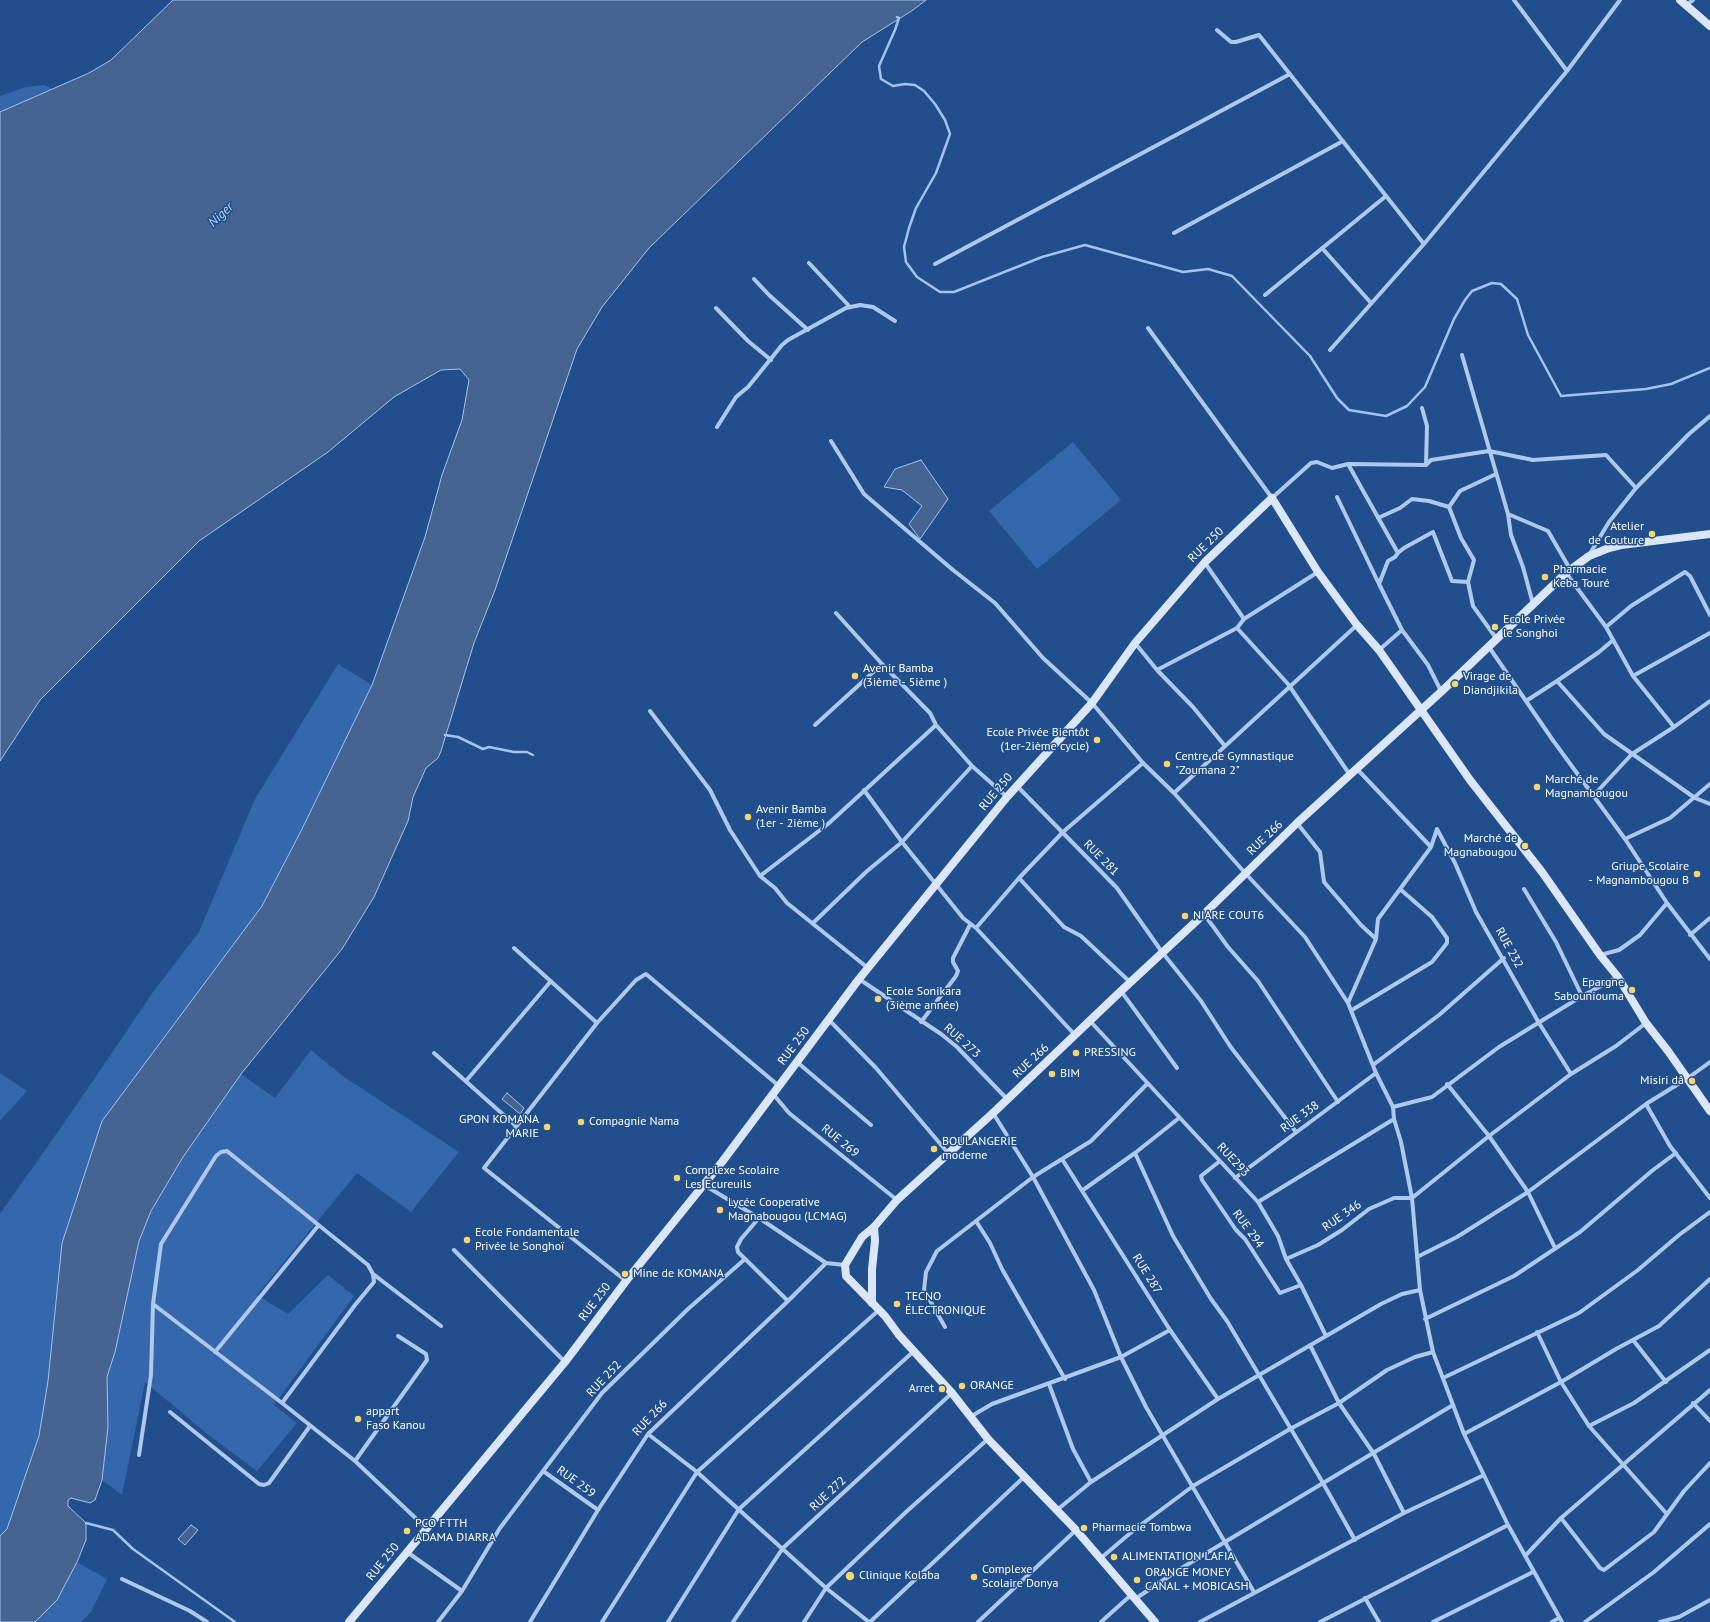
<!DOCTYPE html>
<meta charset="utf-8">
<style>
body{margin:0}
canvas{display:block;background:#214e8d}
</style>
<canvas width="1710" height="1622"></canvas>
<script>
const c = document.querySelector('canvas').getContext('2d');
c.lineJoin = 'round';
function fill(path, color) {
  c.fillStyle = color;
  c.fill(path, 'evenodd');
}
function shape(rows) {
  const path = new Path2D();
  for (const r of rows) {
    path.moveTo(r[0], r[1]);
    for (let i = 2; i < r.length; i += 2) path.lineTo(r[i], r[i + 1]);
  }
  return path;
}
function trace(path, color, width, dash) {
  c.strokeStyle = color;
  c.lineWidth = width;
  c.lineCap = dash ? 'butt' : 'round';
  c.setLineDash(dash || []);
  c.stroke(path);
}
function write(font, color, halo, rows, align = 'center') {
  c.font = font + ' "PT Sans",sans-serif';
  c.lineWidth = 3;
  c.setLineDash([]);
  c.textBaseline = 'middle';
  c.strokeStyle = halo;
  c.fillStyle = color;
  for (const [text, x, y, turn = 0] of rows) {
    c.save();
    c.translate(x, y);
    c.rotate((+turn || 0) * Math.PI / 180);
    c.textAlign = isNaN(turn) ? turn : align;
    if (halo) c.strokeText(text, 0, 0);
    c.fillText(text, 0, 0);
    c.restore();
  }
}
fill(shape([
 [44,85,53,89,0,112,0,96,26,87],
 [1073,442,1121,500,1037,569,989,511],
 [338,664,372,685,301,831,262,906,48,1381,39,1436,7,1529,0,1536,0,1214,71,1113,153,992,199,932,255,799],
 [311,1050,344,1077,459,1152,411,1212,357,1173,257,1295,288,1314,328,1275,354,1296,274,1405,297,1423,257,1471,206,1433,145,1382,122,1495,102,1480,108,1427,107,1377,115,1352,139,1241,151,1211,183,1157,241,1074,275,1098],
 [0,1073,27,1091,0,1121],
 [77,1562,107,1579,91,1612,81,1622,35,1622,57,1600]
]), '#3467ab');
const water = shape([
 [173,0,926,0,913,10,862,42,649,248,602,307,577,349,495,590,474,643,441,751,438,758,426,768,413,797,408,821,374,897,342,949,241,1074,183,1157,151,1211,139,1241,115,1352,107,1377,108,1427,102,1480,95,1500,90,1503,71,1498,68,1500,68,1506,86,1523,86,1540,77,1562,57,1600,35,1622,0,1622,0,1536,7,1529,39,1436,48,1381,62,1243,102,1121,262,906,301,831,372,685,425,537,442,475,462,420,469,380,460,369,441,370,394,397,328,452,199,541,40,700,0,761,0,112,89,73,111,60,173,0],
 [921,460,948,499,920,539,909,524,922,506,902,490,884,487,895,469,921,460],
 [507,1093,524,1108,520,1114,502,1099,507,1093],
 [191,1525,198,1530,185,1545,178,1539,191,1525]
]);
fill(water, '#456492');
trace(water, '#a3c4ed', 1);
trace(shape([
 [897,17,899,18,895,30,879,66,881,79,893,86,905,84,915,85,924,91,935,104,945,120,950,134,936,173,916,208,909,228,904,247,906,262,917,277,940,292,954,292,1042,257,1085,245,1183,272,1208,269,1232,276,1310,356,1337,398,1349,410,1386,416,1407,406,1425,387,1454,319,1465,300,1472,291,1492,283,1501,284,1517,299,1528,335,1561,396,1646,389,1671,384,1710,368],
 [445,735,458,737,483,749,489,747,514,752,527,752,533,755],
 [86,1523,113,1530,133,1549,235,1622]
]), '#a3c4ed', 2.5);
trace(shape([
 [1514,0,1567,71],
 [1686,5,1693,0],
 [1217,30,1231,42,1236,42,1259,35,1424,244],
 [1174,233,1343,141],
 [1322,248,1371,303],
 [809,263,850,307],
 [935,264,1290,74],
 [754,279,769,295,808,330],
 [1265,295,1386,196],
 [716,308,748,341,771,360],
 [1148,328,1272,498,1311,463,1317,462,1332,468,1348,464,1426,465,1431,460,1489,451,1533,460,1606,455,1636,488],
 [1330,350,1424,244,1567,71,1620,0],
 [1462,355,1508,514,1511,535,1523,567,1533,604],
 [1422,408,1427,426,1426,465],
 [717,427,736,397,748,387,782,345,788,340,846,308,860,305,873,307,895,321],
 [831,441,864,494,953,570,995,603,1043,658,1092,703,1143,763,1174,793,1246,874,1305,937,1348,1003,1376,1073,1393,1107,1394,1119,1401,1142,1412,1198,1420,1290,1433,1352,1464,1434,1508,1525,1562,1622],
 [1348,464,1398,553,1395,557,1388,561,1379,584,1402,630,1379,650],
 [1337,497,1379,584],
 [1449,507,1460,491,1496,474],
 [1508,514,1548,531,1570,569],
 [1378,518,1400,508,1412,499,1429,501,1449,507,1461,538,1474,560,1468,582,1473,606,1496,638],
 [1398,553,1404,548,1433,532,1452,581,1468,582],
 [1589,555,1609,522,1636,488,1689,434,1710,416],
 [1205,563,1244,619],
 [1566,573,1606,627,1633,676,1674,727],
 [836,613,882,664,930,713,936,725,972,766,1007,797],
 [1606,627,1631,606,1685,572,1690,576,1710,615],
 [1237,628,1288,684,1350,775],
 [1402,630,1428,665,1441,691],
 [1135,643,1157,670],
 [1489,647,1552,739,1625,839,1667,903,1710,959],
 [1633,676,1710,633],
 [1557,681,1599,652,1612,641],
 [1526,701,1557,681,1604,734,1695,798,1710,804],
 [650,711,710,790,730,830,760,876,775,888,787,903,868,968],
 [815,725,882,664],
 [1225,746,1193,707,1157,670,1237,628,1244,619,1318,572],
 [1357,769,1431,847],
 [1017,786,1117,888,1162,952,1201,1001,1230,1046,1296,1132],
 [864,790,902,842,963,918,976,928,1075,1035],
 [1174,793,1357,625],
 [1594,795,1632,754,1674,727,1710,701],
 [1297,823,1320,852,1324,882,1361,925,1376,939],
 [1437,829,1455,863,1476,912,1539,1023,1571,1074],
 [1625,839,1670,818,1710,784],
 [760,876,828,824,936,725],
 [1019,878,1064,927,1081,936,1130,982],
 [1524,889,1556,942,1582,996],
 [1204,914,1228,947,1258,981,1338,1102],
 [813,923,866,872,902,842,972,766],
 [976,928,1019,878,1063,832,1143,763],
 [1690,935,1710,918],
 [514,948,597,1023],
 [1600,955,1619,950,1640,935,1667,903],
 [859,979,941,1034,957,1047,1007,1099],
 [1121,991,1177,1068],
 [1348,1003,1376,939,1378,919,1431,847,1437,829],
 [1352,1010,1432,962,1447,943,1447,938,1432,917,1400,889],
 [829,1020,876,1068,948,1153],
 [1090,1021,1258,1202,1278,1236,1286,1259,1301,1285,1326,1336],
 [921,1022,956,976,958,971,953,962,953,958,970,925],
 [434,1053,516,1126],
 [797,1062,871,1125],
 [1373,1065,1439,1015,1504,958],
 [466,1081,551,981],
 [1447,1084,1489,1136,1528,1192,1555,1248],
 [773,1094,789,1113,897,1200],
 [1646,1104,1670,1146,1710,1198],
 [1393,1107,1432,1097,1499,1047,1582,996,1618,977],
 [993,1113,1033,1177,1094,1290,1121,1357,1146,1407,1254,1592],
 [1135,1153,1173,1236,1211,1299,1227,1321,1323,1483,1355,1540],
 [1062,1159,1170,1330,1218,1399],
 [1220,1161,1201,1176,1202,1180,1236,1230,1245,1239,1280,1293,1301,1285],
 [1235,1178,1376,1073],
 [704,1185,759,1218,826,1263,845,1265],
 [1083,1190,1135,1153,1179,1118],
 [1258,1202,1394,1119],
 [759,1218,741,1239,737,1247,738,1252,788,1301],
 [976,1221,990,1243,1002,1269,1065,1379],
 [454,1250,565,1362],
 [1417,1257,1457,1237,1528,1192,1646,1104,1688,1078,1710,1062],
 [1286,1259,1318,1245,1342,1230,1369,1209,1394,1198,1412,1198,1489,1136,1571,1074,1616,1046,1646,1023],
 [373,1274,441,1326],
 [626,1281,484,1168,597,1023,636,980,646,974,779,1086],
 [153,1304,282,1403,355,1461,426,1528],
 [1425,1319,1514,1276,1580,1232,1653,1170,1676,1153],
 [945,1327,924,1290,926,1272,937,1251,1033,1177,1091,1141,1147,1084],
 [1537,1332,1561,1382,1589,1426,1666,1513],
 [1633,1340,1666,1382],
 [1310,1345,1339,1403,1374,1454,1404,1513],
 [215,1352,318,1226],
 [1443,1378,1579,1313,1638,1270,1679,1235,1710,1212],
 [1049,1384,1073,1449,1091,1482],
 [1693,1403,1710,1421],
 [170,1412,259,1484,264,1485,269,1483,310,1426],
 [970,1417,992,1404,1121,1357,1170,1330],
 [1589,1426,1634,1403,1710,1350],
 [648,1434,697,1472,826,1588,869,1622],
 [1464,1434,1561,1382,1616,1349,1659,1326,1710,1279],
 [139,1455,151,1375,153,1304,161,1244,216,1156,221,1152,227,1151,368,1265,373,1274,374,1282,355,1305,282,1403],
 [355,1461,427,1360,426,1354,398,1336],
 [543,1471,598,1510],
 [1057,1510,1091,1482,1218,1399,1381,1304,1402,1294,1420,1290],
 [1561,1518,1600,1568,1604,1570,1654,1532,1684,1491,1710,1463],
 [407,1552,462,1591],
 [1525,1556,1561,1518,1710,1390],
 [1101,1558,1134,1530,1193,1486,1290,1429,1339,1403,1387,1370,1415,1357,1433,1352],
 [122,1579,190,1611,207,1622],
 [1365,1598,1379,1622],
 [1135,1599,1180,1569,1453,1405],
 [438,1622,462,1591,500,1528,602,1393,688,1309,745,1259],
 [530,1622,598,1510,648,1434,788,1301,826,1263],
 [602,1622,697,1472,879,1310],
 [668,1622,739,1509,914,1351],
 [733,1622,783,1548,952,1393],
 [804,1622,826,1588,906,1512,988,1439],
 [870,1622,1025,1476],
 [978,1622,1076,1530],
 [1101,1622,1131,1595],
 [1200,1622,1404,1513,1484,1475],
 [1320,1622,1508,1525],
 [1433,1622,1533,1572],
 [1552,1622,1559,1618],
 [1585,1622,1654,1572,1710,1524],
 [1660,1622,1679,1617,1710,1600]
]), '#afc9ec', 4);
trace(shape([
 [1680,0,1710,26],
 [872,1303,872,1269,875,1241,874,1227],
 [349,1622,565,1362,626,1281,722,1162,859,979,1007,797,1092,703,1135,643,1205,562,1272,498,1318,572,1357,625,1379,650,1470,780,1542,872,1600,955,1618,977,1646,1023,1668,1051,1710,1111],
 [1155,1622,1076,1530,988,1439,952,1393,899,1335,885,1316,846,1276,845,1265,862,1237,874,1227,897,1200,993,1113,1121,991,1204,914,1297,823,1442,691,1566,573,1589,556,1609,548,1621,545,1710,534]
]), '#dbe7f9', 8);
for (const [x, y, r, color] of [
 [1652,534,4,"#f9d570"],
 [1545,577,4,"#f9d570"],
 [1495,627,4,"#f9d570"],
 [855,676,4,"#f9d570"],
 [1455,684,4,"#f9d570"],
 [1097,740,4,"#f9d570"],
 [1167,764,4,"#f9d570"],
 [1537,787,4,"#f9d570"],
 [748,817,4,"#f9d570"],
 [1525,846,4,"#f9d570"],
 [1697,874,4,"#f9d570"],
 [1185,916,4,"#f9d570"],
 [1632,990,4,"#f9d570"],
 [878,999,4,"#f9d570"],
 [1076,1053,4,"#f9d570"],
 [1052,1074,4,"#f9d570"],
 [1692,1081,4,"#f9d570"],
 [581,1122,4,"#f9d570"],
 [547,1127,4,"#f9d570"],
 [934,1149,4,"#f9d570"],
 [677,1178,4,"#f9d570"],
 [720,1210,4,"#f9d570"],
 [467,1240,4,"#f9d570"],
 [625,1274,4,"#f9d570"],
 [897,1304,4,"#f9d570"],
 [962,1386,4,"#f9d570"],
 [942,1389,4,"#f9d570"],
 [358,1419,4,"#f9d570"],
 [1084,1528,4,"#f9d570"],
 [407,1531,4,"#f9d570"],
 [1114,1557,4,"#f9d570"],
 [850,1576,5,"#f9d570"],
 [974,1577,4,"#f9d570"],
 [1137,1580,4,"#f9d570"]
]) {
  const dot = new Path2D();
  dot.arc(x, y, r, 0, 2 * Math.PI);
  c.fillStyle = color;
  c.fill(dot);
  trace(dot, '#214e8d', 1.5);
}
write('12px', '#fff', '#214e8d', [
 ["Atelier",1644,527,"right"],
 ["de Couture",1644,541,"right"],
 ["Pharmacie",1553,570],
 ["Keba Touré",1553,584],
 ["Ecole Privée",1503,620],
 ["le Songhoi",1503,634],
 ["Avenir Bamba",863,669],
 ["(3ième - 5ième )",863,683],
 ["Virage de",1463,677],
 ["Diandjikila",1463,691],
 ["Ecole Privée Bientôt",1089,733,"right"],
 ["(1er-2ième cycle)",1089,747,"right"],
 ["Centre de Gymnastique",1175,757],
 ["\"Zoumana 2\"",1175,771],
 ["Marché de",1545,780],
 ["Magnambougou",1545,794],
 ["Avenir Bamba",756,810],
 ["(1er - 2ième )",756,824],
 ["Marché de",1517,839,"right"],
 ["Magnabougou",1517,853,"right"],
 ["Griupe Scolaire",1689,867,"right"],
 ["- Magnambougou B",1689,881,"right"],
 ["NIARE COUT6",1193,916],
 ["Epargne",1624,983,"right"],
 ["Sabouniouma",1624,997,"right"],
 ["Ecole Sonikara",886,992],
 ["(3ième année)",886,1006],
 ["PRESSING",1084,1053],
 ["BIM",1060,1074],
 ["Misiri dâ",1684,1081,"right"],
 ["GPON KOMANA",539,1120,"right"],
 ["MARIE",539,1134,"right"],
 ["Compagnie Nama",589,1122],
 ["BOULANGERIE",942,1142],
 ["moderne",942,1156],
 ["Complexe Scolaire",685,1171],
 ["Les Ecureuils",685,1185],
 ["Lycée Cooperative",728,1203],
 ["Magnabougou (LCMAG)",728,1217],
 ["Ecole Fondamentale",475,1233],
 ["Privée le Songhoï",475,1247],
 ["Mine de KOMANA",633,1274],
 ["TECNO",905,1297],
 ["ÉLECTRONIQUE",905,1311],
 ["ORANGE",970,1386],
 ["Arret",934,1389,"right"],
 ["appart",366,1412],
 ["Faso Kanou",366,1426],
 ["PCO FTTH",415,1524],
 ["ADAMA DIARRA",415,1538],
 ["Pharmacie Tombwa",1092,1528],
 ["ALIMENTATION LAFIA",1122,1557],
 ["Complexe",982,1570],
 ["Scolaire Donya",982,1584],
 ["ORANGE MONEY",1145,1573],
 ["CANAL + MOBICASH",1145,1587],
 ["Clinique Kolaba",859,1576]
], 'left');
write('12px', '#fff', '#214e8d', [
 ["RUE 250",1206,545,-45],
 ["RUE 250",996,792,-50],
 ["RUE 266",1265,838,-44],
 ["RUE 281",1101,858,45],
 ["RUE 232",1509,948,61],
 ["RUE 273",962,1041,42],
 ["RUE 250",794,1046,-53],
 ["RUE 266",1031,1061,-43],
 ["RUE 338",1300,1117,-36],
 ["RUE 269",840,1141,39],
 ["RUE293",1233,1160,47],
 ["RUE 346",1342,1216,-35],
 ["RUE 294",1248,1229,54],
 ["RUE 287",1147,1274,58],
 ["RUE 250",595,1302,-53],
 ["RUE 252",604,1379,-47],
 ["RUE 266",650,1418,-47],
 ["RUE 259",576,1482,36],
 ["RUE 272",828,1494,-43],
 ["RUE 250",383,1562,-51]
]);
write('italic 13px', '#bbd3f3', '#214e8d', [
 ["Niger",221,215,-44]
]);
</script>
